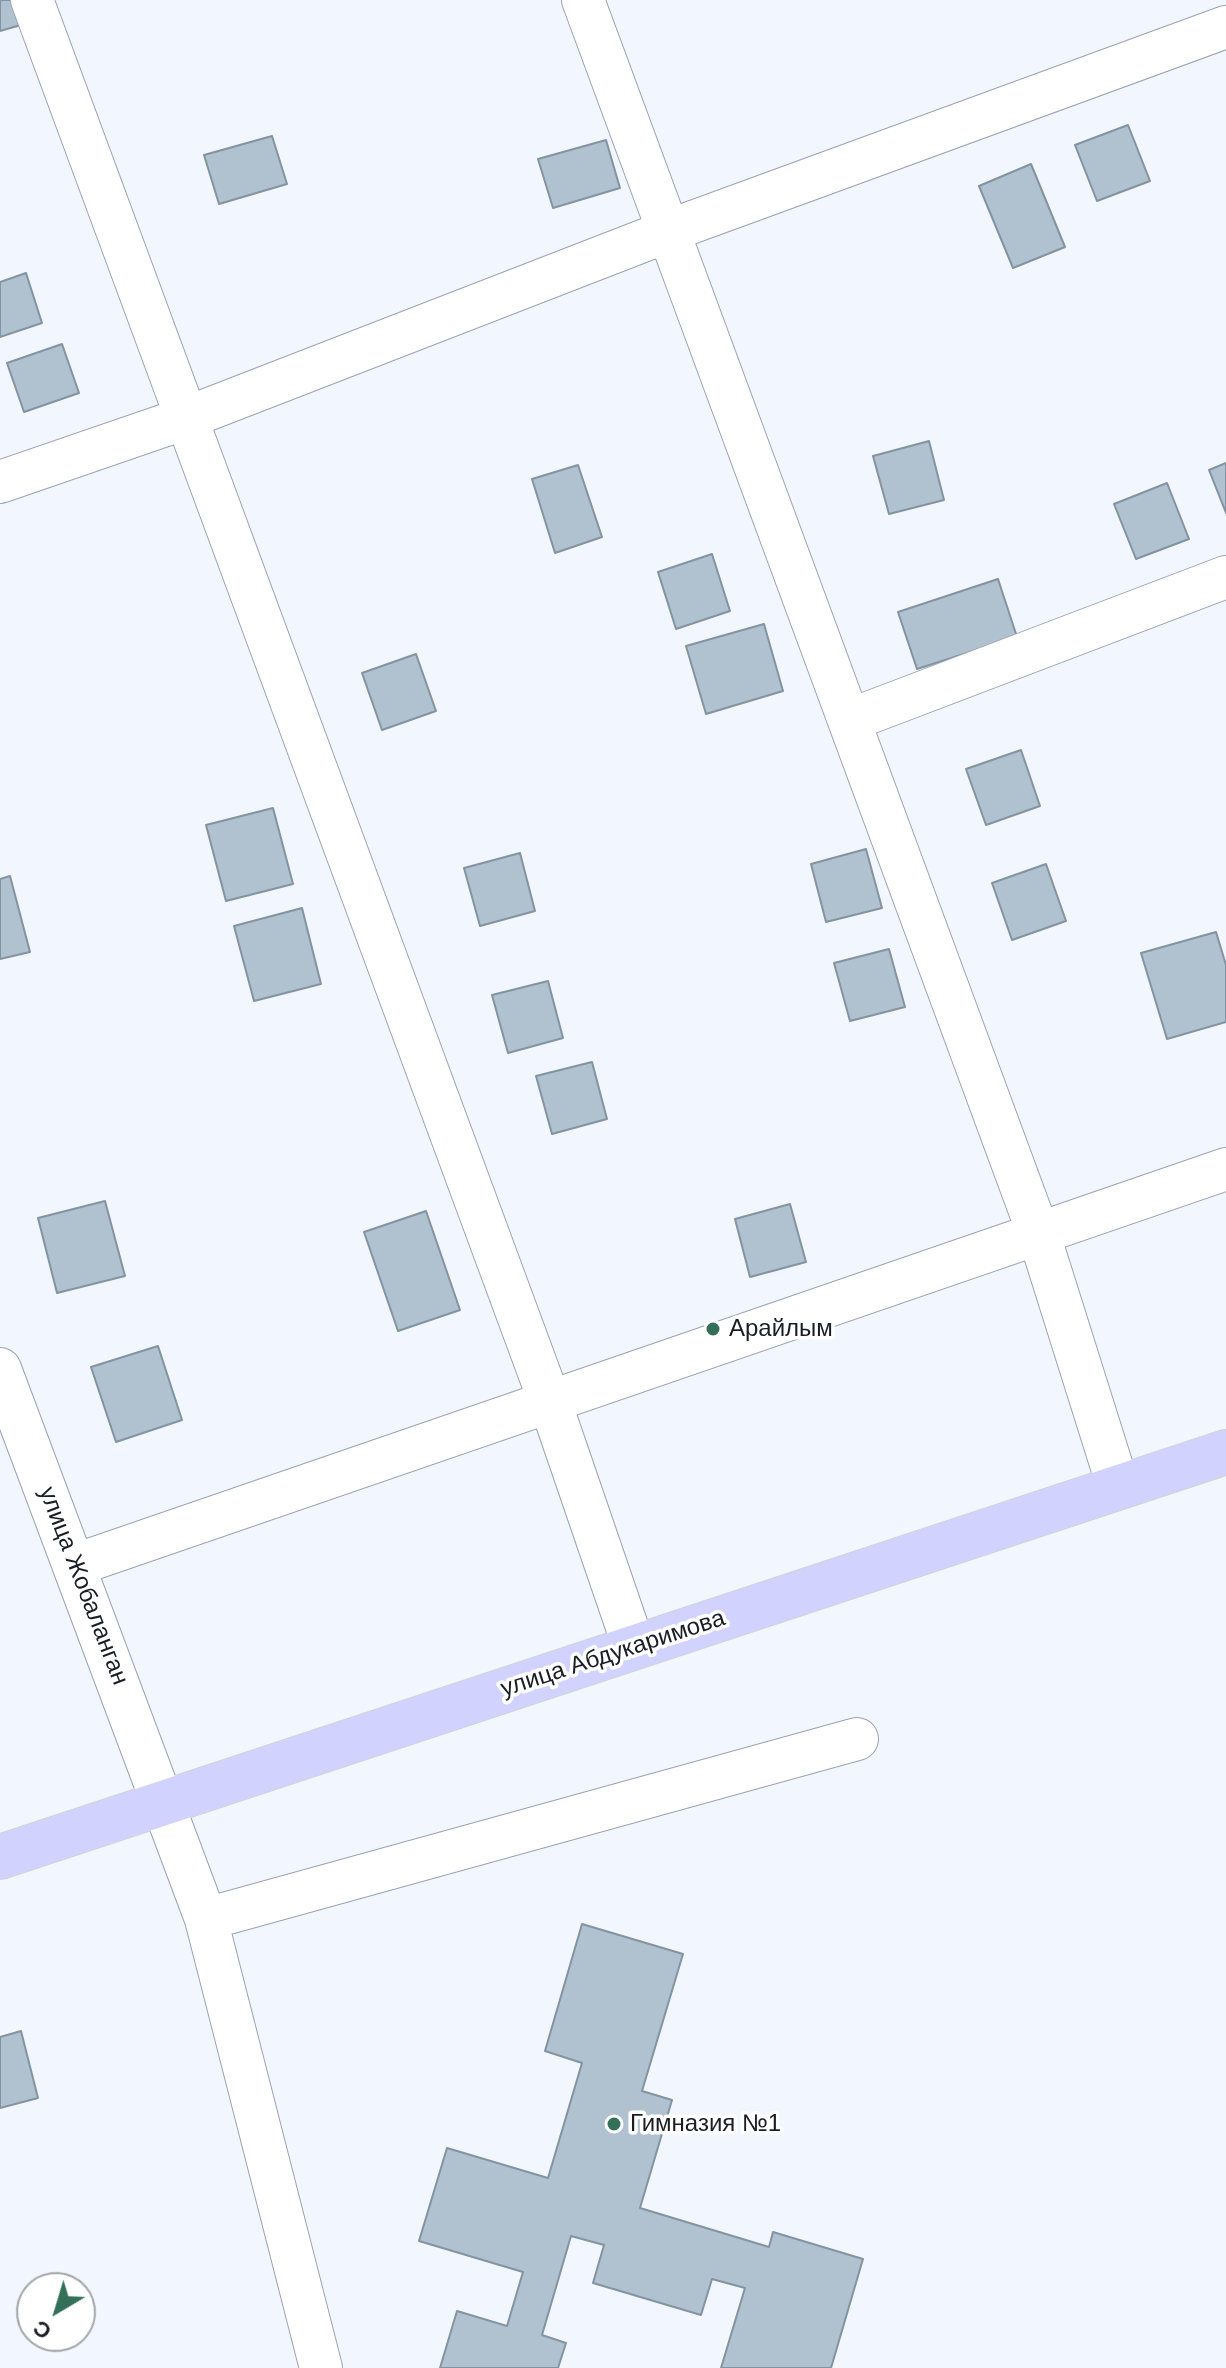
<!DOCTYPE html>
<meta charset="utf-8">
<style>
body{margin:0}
#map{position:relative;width:1226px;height:2368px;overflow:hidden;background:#f2f6fe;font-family:Helvetica,sans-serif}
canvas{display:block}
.north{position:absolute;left:16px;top:2272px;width:80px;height:80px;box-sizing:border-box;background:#fff;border:2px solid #a3a5a7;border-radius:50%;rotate:218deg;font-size:22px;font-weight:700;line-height:32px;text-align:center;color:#1a1d24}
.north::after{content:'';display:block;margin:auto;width:28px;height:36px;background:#346f59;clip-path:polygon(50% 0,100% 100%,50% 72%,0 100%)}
</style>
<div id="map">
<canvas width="1226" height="2368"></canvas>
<div class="north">С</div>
</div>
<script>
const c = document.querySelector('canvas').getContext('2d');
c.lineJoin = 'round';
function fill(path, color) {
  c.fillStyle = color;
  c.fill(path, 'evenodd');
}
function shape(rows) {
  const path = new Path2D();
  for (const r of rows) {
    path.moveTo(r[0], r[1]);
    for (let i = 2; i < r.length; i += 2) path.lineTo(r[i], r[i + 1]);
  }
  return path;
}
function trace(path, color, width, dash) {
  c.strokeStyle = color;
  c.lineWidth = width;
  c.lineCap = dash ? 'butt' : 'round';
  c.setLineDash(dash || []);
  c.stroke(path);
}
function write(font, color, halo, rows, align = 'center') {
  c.font = font + ' Helvetica,sans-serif';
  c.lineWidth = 7;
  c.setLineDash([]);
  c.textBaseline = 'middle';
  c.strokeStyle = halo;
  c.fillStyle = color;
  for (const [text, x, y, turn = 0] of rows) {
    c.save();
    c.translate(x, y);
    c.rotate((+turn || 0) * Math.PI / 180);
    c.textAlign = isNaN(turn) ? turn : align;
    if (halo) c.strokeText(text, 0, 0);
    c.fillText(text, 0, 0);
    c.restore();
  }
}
const building = shape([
 [0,0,14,0,21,25,0,31,0,0],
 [1128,125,1150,181,1097,201,1075,145,1128,125],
 [272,136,287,184,219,204,204,155,272,136],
 [606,140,620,188,553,208,538,159,606,140],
 [1031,164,1065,247,1013,268,979,186,1031,164],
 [26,273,42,323,0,337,0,282,26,273],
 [62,344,79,393,24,412,7,363,62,344],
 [929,441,944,500,889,514,873,456,929,441],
 [1226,463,1226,513,1209,470,1226,463],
 [578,465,602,537,555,553,532,479,578,465],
 [1167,483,1189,539,1136,559,1114,504,1167,483],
 [712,554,730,611,676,629,658,572,712,554],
 [998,579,1017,637,917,669,898,612,998,579],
 [764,624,783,691,706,714,686,646,764,624],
 [416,654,436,711,382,730,362,673,416,654],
 [1021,750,1040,806,986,825,966,769,1021,750],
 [273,808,293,884,226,901,206,825,273,808],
 [866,849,882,908,826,922,811,864,866,849],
 [520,853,535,911,480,926,464,868,520,853],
 [1046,864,1066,921,1012,940,992,883,1046,864],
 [10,876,30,952,0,959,0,879,10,876],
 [302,908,321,984,254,1001,234,926,302,908],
 [1216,932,1226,965,1226,1022,1167,1039,1141,953,1216,932],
 [889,949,905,1007,850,1021,834,963,889,949],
 [548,981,563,1038,508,1053,492,995,548,981],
 [592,1062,607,1119,552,1134,536,1076,592,1062],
 [105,1201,125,1276,57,1293,38,1218,105,1201],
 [790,1204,806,1262,750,1277,735,1219,790,1204],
 [426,1211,460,1310,398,1331,364,1232,426,1211],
 [158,1346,182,1420,116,1442,91,1367,158,1346],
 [582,1924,683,1954,642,2091,672,2100,640,2208,769,2247,773,2232,863,2259,831,2368,721,2368,745,2288,712,2279,701,2315,593,2283,604,2245,571,2236,542,2335,566,2343,558,2368,440,2368,457,2311,507,2326,523,2272,419,2241,447,2148,548,2178,582,2063,545,2051,582,1924],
 [21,2031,38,2098,0,2108,0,2037,21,2031]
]);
fill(building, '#b0c1cf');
trace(building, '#8393a1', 2);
const minor = shape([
 [32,0,550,1402,634,1647],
 [583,0,1039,1235,1118,1486],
 [0,482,186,418,671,230,1226,27],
 [850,720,1226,577],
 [0,1369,206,1919,321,2368],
 [75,1565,1226,1169],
 [206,1919,857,1739]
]);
const major = shape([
 [0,1857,1226,1452]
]);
trace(minor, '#9aa3b4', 44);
trace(major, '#d1d2d3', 46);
trace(minor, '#fff', 42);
trace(major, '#d1d3fe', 44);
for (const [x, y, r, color] of [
 [713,1329,8,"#346f59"],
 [614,2124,8,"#346f59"]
]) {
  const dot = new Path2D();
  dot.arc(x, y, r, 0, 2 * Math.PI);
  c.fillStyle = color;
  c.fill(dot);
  trace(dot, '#fff', 3);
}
write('24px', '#1a1d24', '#fff', [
 ["Арайлым",729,1329],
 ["Гимназия №1",630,2124]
], 'left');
write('24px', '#1a1d24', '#fff', [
 ["улица Жобаланган",83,1586,69],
 ["улица Абдукаримова",613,1654,-18]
]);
</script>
